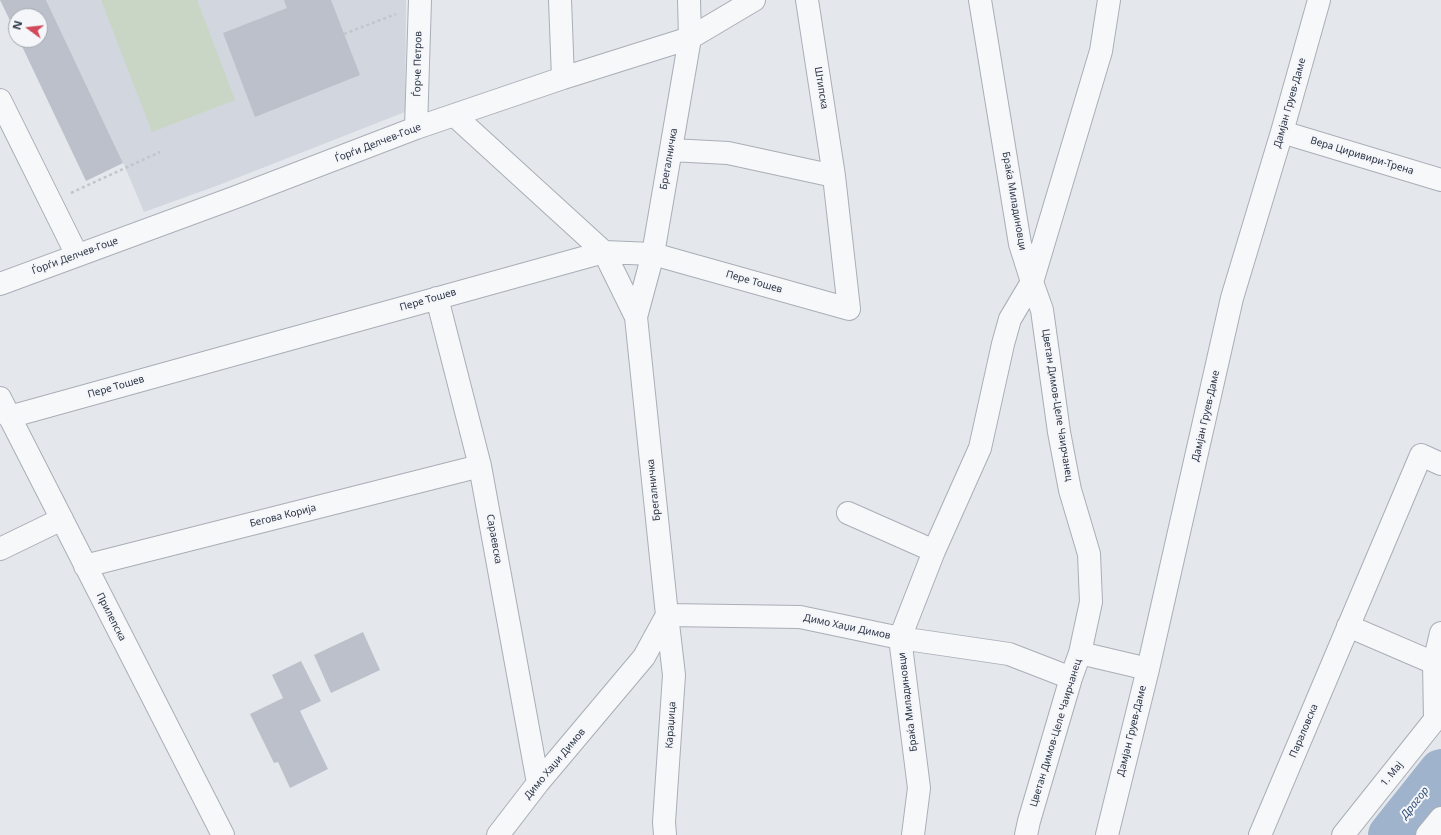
<!DOCTYPE html>
<meta charset="utf-8">
<style>
body{margin:0}
#map{position:relative;width:1441px;height:835px;overflow:hidden;background:#e4e7ec;font-family:"Noto Sans",sans-serif}
canvas{display:block}
.north{position:absolute;left:8px;top:8px;width:40px;height:40px;box-sizing:border-box;background:#f4f6f9;border:1px solid #a4a8b1;border-radius:50%;rotate:285deg;font-size:11px;font-weight:700;line-height:16px;text-align:center;color:#2b3445}
.north::after{content:'';display:block;margin:auto;width:14px;height:18px;background:#d1495b;clip-path:polygon(50% 0,100% 100%,50% 72%,0 100%)}
</style>
<div id="map">
<canvas width="1441" height="835"></canvas>
<div class="north">N</div>
</div>
<script>
const c = document.querySelector('canvas').getContext('2d');
c.lineJoin = 'round';
function fill(path, color) {
  c.fillStyle = color;
  c.fill(path, 'evenodd');
}
function shape(rows) {
  const path = new Path2D();
  for (const r of rows) {
    path.moveTo(r[0], r[1]);
    for (let i = 2; i < r.length; i += 2) path.lineTo(r[i], r[i + 1]);
  }
  return path;
}
function trace(path, color, width, dash) {
  c.strokeStyle = color;
  c.lineWidth = width;
  c.lineCap = dash ? 'butt' : 'round';
  c.setLineDash(dash || []);
  c.stroke(path);
}
function write(font, color, halo, rows, align = 'center') {
  c.font = font + ' "Noto Sans",sans-serif';
  c.lineWidth = 4;
  c.setLineDash([]);
  c.textBaseline = 'middle';
  c.strokeStyle = halo;
  c.fillStyle = color;
  for (const [text, x, y, turn = 0] of rows) {
    c.save();
    c.translate(x, y);
    c.rotate((+turn || 0) * Math.PI / 180);
    c.textAlign = isNaN(turn) ? turn : align;
    if (halo) c.strokeText(text, 0, 0);
    c.fillText(text, 0, 0);
    c.restore();
  }
}
fill(shape([
 [46,0,406,0,405,112,219,185,144,212,125,167]
]), '#d2d6de');
fill(shape([
 [101,0,197,0,235,100,152,132]
]), '#c9d6c5');
trace(shape([
 [1390,835,1441,771]
]), '#9fb4cc', 44);
fill(shape([
 [0,0,46,0,123,163,86,181,19,40,40,40,40,16,16,16,16,33],
 [284,0,331,0,360,75,255,117,223,33,287,8],
 [363,632,380,670,331,693,314,655],
 [301,661,321,701,300,711,328,769,290,788,278,762,274,763,250,714,283,698,272,675]
]), '#bbc0ca');
const minor = shape([
 [560,0,563,78],
 [0,100,77,255],
 [455,116,604,252,636,317,667,615,674,675,664,822,665,835],
 [416,128,420,0],
 [1282,132,1441,180],
 [671,150,728,153,834,176],
 [0,284,236,197,416,128,563,78,690,38,754,0],
 [437,298,480,466,538,783],
 [636,317,653,254,690,38,689,0],
 [0,398,223,835],
 [9,417,604,252,653,254,849,309,834,176,807,0],
 [848,513,934,551],
 [0,549,62,519],
 [85,566,480,466],
 [1348,626,1441,666],
 [1080,653,1148,669],
 [1435,719,1434,663,1441,633],
 [498,835,538,783,644,657,667,615,800,617,900,638,1009,654,1071,678],
 [913,835,919,788,900,638,934,551,980,448,1003,344,1010,319,1032,282,1020,244,980,0],
 [1026,835,1029,821,1071,678,1080,653,1091,602,1089,554,1070,490,1059,432,1042,310,1032,282,1101,51,1109,0],
 [1107,835,1148,669,1232,298,1282,132,1319,0],
 [1260,835,1421,455,1441,464],
 [1343,835,1441,712],
 [1427,835,1441,818]
]);
trace(minor, '#a9aeb7', 24);
trace(shape([
 [344,34,396,14],
 [71,193,160,152]
]), '#c2c5cb', 2.5, [3, 3]);
trace(minor, '#f7f8fa', 22);
write('10px', '#2b3445', '#f4f6f9', [
 ["Ѓорче Петров",418,64,-89],
 ["Штипска",821,88,81],
 ["Дамјан Груев-Даме",1290,103,-74],
 ["Ѓорѓи Делчев-Гоце",378,143,-21],
 ["Вера Циривири-Трена",1362,156,17],
 ["Брегалничка",669,159,-80],
 ["Браќа Миладиновци",1014,201,80],
 ["Ѓорѓи Делчев-Гоце",75,256,-20],
 ["Пере Тошев",754,282,16],
 ["Пере Тошев",428,300,-16],
 ["Пере Тошев",116,387,-16],
 ["Цветан Димов-Целе Чаирчанец",1057,405,81],
 ["Дамјан Груев-Даме",1206,416,-77],
 ["Брегалничка",654,490,-96],
 ["Бегова Корија",283,516,-14],
 ["Сараевска",494,539,80],
 ["Прилепска",111,617,63],
 ["Димо Хаџи Димов",847,627,12],
 ["Браќа Миладиновци",908,702,-97],
 ["Караџица",671,725,-86],
 ["Дамјан Груев-Даме",1132,731,-76],
 ["Параловска",1304,731,-67],
 ["Цветан Димов-Целе Чаирчанец",1056,733,-73],
 ["Димо Хаџи Димов",555,764,-50],
 ["1. Мај",1392,774,-51]
]);
write('italic 11px', '#34527a', '#f4f6f9', [
 ["Драгор",1415,803,-51]
]);
</script>
